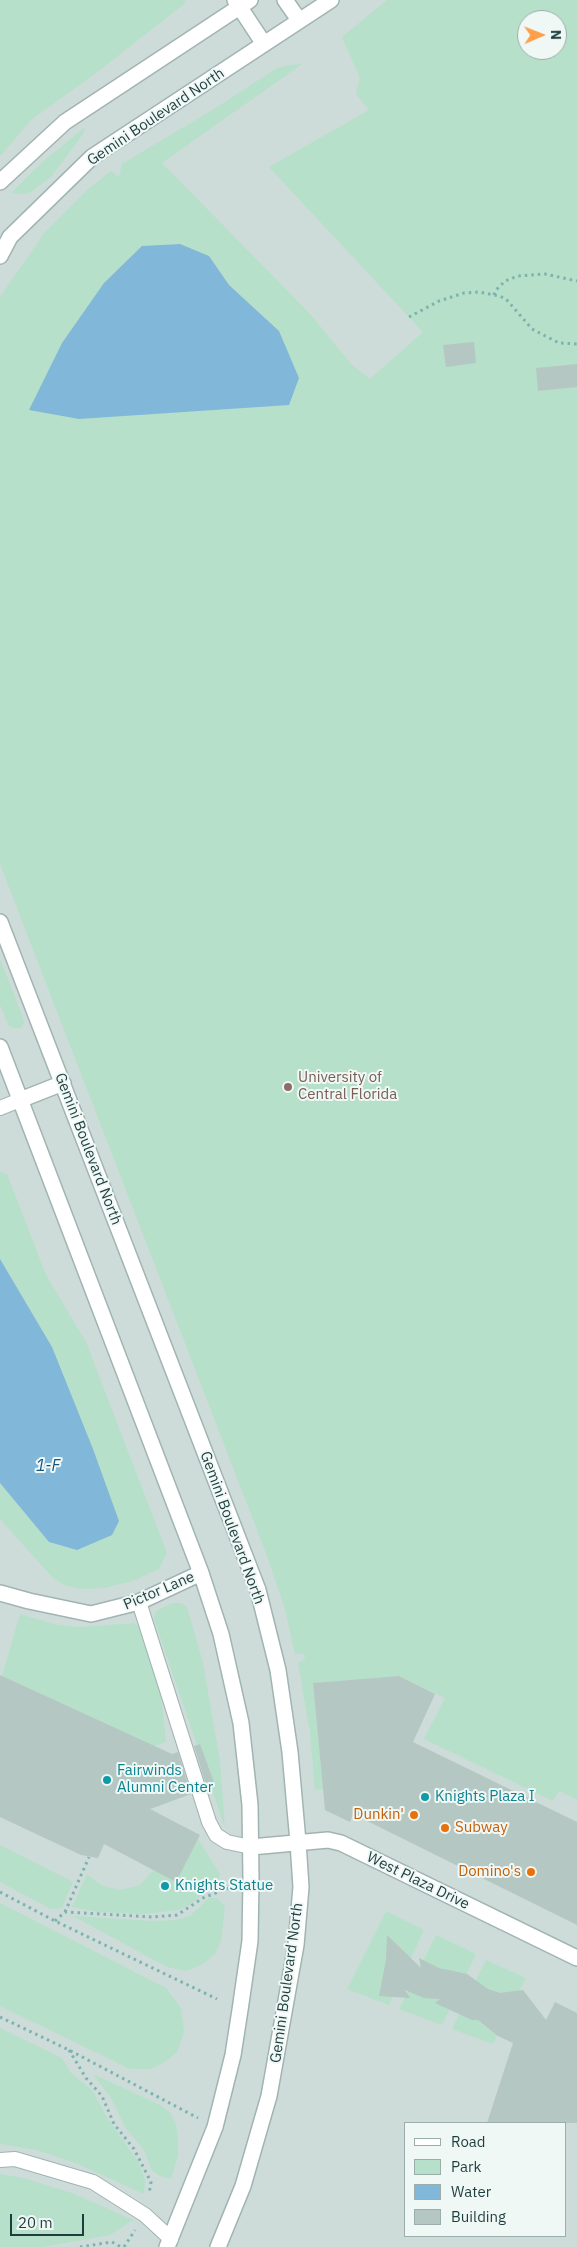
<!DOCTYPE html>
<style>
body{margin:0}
#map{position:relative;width:577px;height:2247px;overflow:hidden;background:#dfece9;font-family:"IBM Plex Sans",sans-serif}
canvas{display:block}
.legend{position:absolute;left:404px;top:2122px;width:162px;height:115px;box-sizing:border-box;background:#f0f8f6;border:1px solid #9caeac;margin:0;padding:6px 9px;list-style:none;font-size:15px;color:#1e3e3d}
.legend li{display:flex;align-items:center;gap:10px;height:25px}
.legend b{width:25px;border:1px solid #9caeac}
.north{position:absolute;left:517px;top:10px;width:50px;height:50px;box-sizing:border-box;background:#f0f8f6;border:1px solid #9caeac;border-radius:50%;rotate:89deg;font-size:14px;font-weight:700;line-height:20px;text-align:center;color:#1e3e3d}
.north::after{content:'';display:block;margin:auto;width:18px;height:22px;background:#ff9e4b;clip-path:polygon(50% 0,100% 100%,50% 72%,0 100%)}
.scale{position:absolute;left:10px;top:2214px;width:74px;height:22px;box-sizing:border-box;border:2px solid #1e3e3d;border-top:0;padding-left:6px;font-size:15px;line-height:18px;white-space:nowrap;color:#1e3e3d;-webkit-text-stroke:4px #f0f8f6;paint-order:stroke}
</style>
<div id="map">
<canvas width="577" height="2247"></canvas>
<ul class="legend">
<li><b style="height:6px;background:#fff"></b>Road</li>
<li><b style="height:14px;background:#b6e0ca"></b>Park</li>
<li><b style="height:14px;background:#81b7d8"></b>Water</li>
<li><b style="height:14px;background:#b4c7c3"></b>Building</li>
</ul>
<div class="north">N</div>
<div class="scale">20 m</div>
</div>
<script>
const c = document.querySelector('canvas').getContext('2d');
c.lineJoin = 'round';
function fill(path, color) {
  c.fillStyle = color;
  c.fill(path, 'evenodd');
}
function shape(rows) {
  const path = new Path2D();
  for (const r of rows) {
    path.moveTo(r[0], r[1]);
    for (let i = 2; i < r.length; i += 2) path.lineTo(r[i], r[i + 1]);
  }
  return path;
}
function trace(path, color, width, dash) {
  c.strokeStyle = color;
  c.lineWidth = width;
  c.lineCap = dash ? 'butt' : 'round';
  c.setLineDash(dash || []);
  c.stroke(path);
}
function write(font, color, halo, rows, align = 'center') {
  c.font = font + ' "IBM Plex Sans",sans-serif';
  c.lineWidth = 4;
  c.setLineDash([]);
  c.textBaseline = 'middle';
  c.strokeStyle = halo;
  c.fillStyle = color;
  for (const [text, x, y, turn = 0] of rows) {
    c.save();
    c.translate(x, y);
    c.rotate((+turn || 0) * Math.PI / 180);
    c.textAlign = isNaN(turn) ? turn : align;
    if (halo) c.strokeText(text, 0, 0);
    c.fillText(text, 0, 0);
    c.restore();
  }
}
fill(shape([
 [0,0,577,0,577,2247,0,2247],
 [527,20,557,20,557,50,527,50],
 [406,2123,566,2123,566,2236,406,2236]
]), '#cddcd9');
fill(shape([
 [0,0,185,0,184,4,96,73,31,120,0,156],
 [387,0,577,0,577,1800,559,1791,553,1801,424,1739,445,1698,399,1676,313,1683,323,1789,315,1790,310,1733,298,1662,305,1660,304,1654,295,1654,285,1609,266,1553,0,864,0,297,45,232,86,191,111,171,117,176,119,176,122,164,214,109,277,68,290,65,302,64,162,163,311,315,351,364,370,379,423,332,269,167,369,110,356,94,360,78,342,37],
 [527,20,557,20,557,50,527,50],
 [179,244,209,256,229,285,279,331,142,246],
 [84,128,85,131,51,177,31,192,24,194,11,193,46,159],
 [0,959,22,1015,24,1023,21,1028,15,1028,9,1026,0,1005],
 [0,1172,7,1174,46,1275,86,1342,167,1553,159,1569,133,1581,104,1588,82,1589,67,1586,54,1579,0,1519,0,1483,49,1542,77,1550,52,1347,0,1259],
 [172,1603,181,1603,187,1607,203,1663,220,1761,225,1828,211,1787,215,1785,200,1744,197,1745,154,1619,156,1611],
 [20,1614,57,1625,81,1627,135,1623,142,1630,160,1687,166,1742,154,1746,2,1676],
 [198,1839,220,1874,218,1881,191,1904,178,1910,144,1914,98,1912,72,1907,87,1874,101,1885,120,1890,140,1885,154,1870,176,1881],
 [0,1845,73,1882,62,1908,51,1909,0,1882],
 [209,1898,216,1898,225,1906,221,1941,215,1954,203,1964,186,1971,167,1967,73,1916,154,1921,175,1920,190,1916],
 [0,1903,166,1988,181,2008,184,2032,177,2052,165,2062,151,2069,130,2069,0,2006],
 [386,1911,424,1930,389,2005,347,1989],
 [436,1935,476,1954,442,2025,399,2009],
 [486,1960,526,1978,493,2044,452,2029],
 [0,2028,62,2058,70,2072,92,2090,108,2119,139,2163,145,2180,144,2194,78,2164,37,2150,0,2144],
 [93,2074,160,2105,170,2113,176,2124,178,2138,178,2156,171,2178,166,2178,158,2175,152,2170,144,2150,125,2127,111,2098],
 [0,2174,24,2178,72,2193,133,2220,110,2235,43,2247,0,2247]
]), '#b6e0ca');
fill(shape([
 [180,244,209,256,229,285,279,331,299,378,289,405,79,419,29,410,62,343,104,283,142,246],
 [0,1259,52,1347,93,1449,119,1521,112,1535,77,1550,49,1542,0,1483]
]), '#81b7d8');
fill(shape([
 [474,342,476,363,446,367,443,345],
 [577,364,577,387,538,391,536,368],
 [0,1675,172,1754,178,1752,191,1794,150,1809,200,1835,176,1882,104,1844,98,1858,81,1855,0,1817],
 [399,1676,435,1694,413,1742,577,1822,577,1925,353,1814,350,1822,325,1810,313,1683],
 [200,1744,215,1785,207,1788,194,1746],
 [387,1935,421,1968,419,1958,439,1968,467,1974,488,1989,500,1993,523,1990,546,2020,555,2002,577,2013,577,2123,487,2123,513,2043,498,2036,478,2020,472,2020,435,2003,440,1999,424,1998,405,1990,410,1998,379,1996,386,1960]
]), '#b4c7c3');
const lane = shape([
 [0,1108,20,1100],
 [139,1602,209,1822,216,1835,227,1842,251,1847],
 [0,2160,15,2159,93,2182,145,2215,171,2239]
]);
const street = shape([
 [235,0,264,44],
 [285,0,299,20],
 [0,182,65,122,250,0],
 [0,256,10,237,92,157,331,0],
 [0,922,258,1590,278,1670,290,1752,298,1842,301,1887,296,1945,269,2096,243,2186,218,2247],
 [0,1047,201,1573,221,1634,241,1723,250,1805,251,1880,250,1941,240,2010,233,2055,215,2127,167,2247],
 [20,1100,63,1083],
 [0,1593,29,1601,91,1614,139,1602,201,1573],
 [251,1847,328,1840,341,1843,577,1958]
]);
trace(lane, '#a1b4b2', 16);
trace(street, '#a1b4b2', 18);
trace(shape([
 [494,295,495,291,505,281,518,276,545,274,577,281],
 [409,317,439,301,464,293,479,292,499,296,506,299,532,329,559,343,577,344],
 [0,1892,55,1921,217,1999],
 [65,1912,89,1857],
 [55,1921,65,1912,152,1917,177,1915,203,1898,231,1887],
 [0,2017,69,2050,198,2118],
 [69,2050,86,2078,102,2096,114,2124,134,2149,151,2182,149,2194],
 [80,2247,112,2242,121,2247],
 [124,2247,135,2230]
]), '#7cb3ae', 3, [2.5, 4]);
trace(lane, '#fff', 14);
trace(street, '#fff', 15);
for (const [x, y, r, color] of [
 [288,1087,5,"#8d6e63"],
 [107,1780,5,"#0f9aa8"],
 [425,1797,5,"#0f9aa8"],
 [414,1815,5,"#e8710a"],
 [445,1828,5,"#e8710a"],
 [531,1872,5,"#e8710a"],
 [165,1886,5,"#0f9aa8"]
]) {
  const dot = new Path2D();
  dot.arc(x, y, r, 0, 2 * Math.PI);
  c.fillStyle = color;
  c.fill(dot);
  trace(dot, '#f0f8f6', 2);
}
write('15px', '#1e3e3d', '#f0f8f6', [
 ["Gemini Boulevard North",156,117,-34],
 ["Gemini Boulevard North",88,1149,69],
 ["Gemini Boulevard North",232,1528,70],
 ["Pictor Lane",159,1591,-23],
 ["West Plaza Drive",418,1881,26],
 ["Gemini Boulevard North",287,1983,-82]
]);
write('15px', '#785e54', '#f0f8f6', [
 ["University of",298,1078],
 ["Central Florida",298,1095]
], 'left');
write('15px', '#0d838f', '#f0f8f6', [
 ["Fairwinds",117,1771],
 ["Alumni Center",117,1788],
 ["Knights Plaza I",435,1797],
 ["Knights Statue",175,1886]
], 'left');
write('15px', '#c56008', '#f0f8f6', [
 ["Dunkin'",404,1815],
 ["Subway",455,1828,"left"],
 ["Domino's",521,1872]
], 'right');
write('italic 16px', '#135680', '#f0f8f6', [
 ["1-F",48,1466]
]);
</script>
